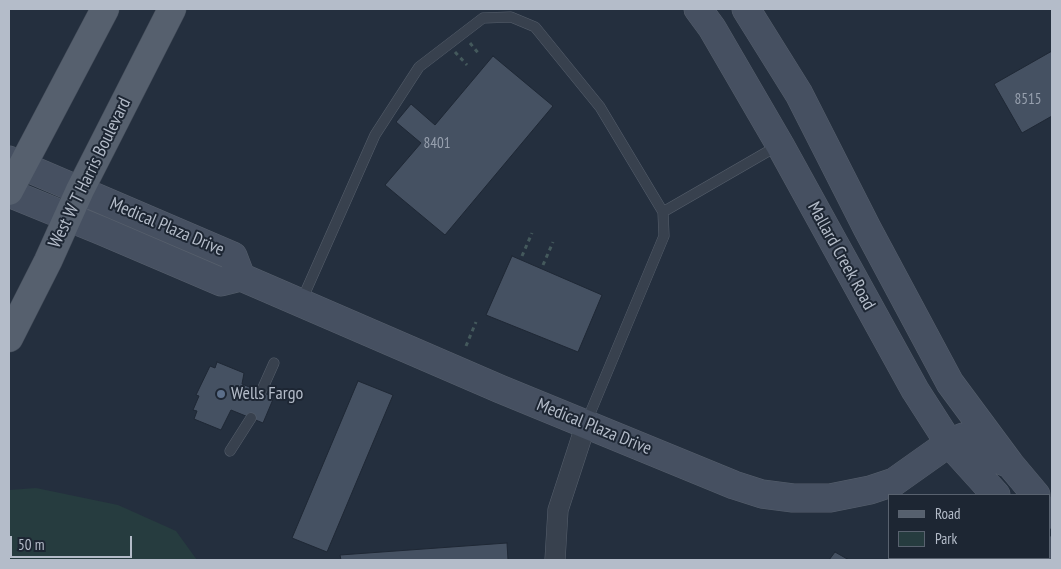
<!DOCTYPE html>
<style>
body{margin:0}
#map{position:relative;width:1061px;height:569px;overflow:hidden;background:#242f3e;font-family:"PT Sans Narrow",sans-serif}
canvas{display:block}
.frame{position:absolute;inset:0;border:10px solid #b4bcc9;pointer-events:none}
.legend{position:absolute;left:888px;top:494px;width:162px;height:65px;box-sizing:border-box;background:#1d2633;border:1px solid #59626f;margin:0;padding:6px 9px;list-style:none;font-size:15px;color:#b4bcc9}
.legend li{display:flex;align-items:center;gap:10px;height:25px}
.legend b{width:25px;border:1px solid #59626f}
.scale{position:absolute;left:10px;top:536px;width:122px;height:22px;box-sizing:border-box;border:2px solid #b4bcc9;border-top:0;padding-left:6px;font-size:15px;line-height:18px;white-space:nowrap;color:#b4bcc9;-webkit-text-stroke:4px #1d2633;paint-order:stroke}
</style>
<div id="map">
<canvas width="1061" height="569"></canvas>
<div class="frame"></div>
<ul class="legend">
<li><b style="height:6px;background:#56606e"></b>Road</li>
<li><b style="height:14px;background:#263c3f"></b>Park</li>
</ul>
<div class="scale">50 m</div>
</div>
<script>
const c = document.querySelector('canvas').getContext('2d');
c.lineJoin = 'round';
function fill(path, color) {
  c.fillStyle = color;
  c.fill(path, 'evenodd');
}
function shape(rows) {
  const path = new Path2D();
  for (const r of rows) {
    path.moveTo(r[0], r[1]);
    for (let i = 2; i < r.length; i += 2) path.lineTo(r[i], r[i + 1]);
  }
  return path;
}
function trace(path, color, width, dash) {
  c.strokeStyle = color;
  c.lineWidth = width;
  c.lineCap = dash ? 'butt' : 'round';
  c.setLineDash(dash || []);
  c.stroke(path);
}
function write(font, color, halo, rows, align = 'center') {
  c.font = font + ' "PT Sans Narrow",sans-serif';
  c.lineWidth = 4;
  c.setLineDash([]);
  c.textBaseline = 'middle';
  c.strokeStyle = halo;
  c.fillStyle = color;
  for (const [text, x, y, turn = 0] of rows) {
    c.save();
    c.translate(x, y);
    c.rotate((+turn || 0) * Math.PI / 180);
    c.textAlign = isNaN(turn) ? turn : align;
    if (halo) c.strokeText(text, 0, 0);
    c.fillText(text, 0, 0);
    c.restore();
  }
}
fill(shape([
 [36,488,118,505,176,531,197,560,9,560,9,490]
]), '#263c3f');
const building = shape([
 [1052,51,1052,116,1022,133,994,84,1052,51],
 [493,56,553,106,445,235,385,185,421,143,396,122,411,104,435,125,493,56],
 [512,256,602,295,578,352,486,315,512,256],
 [217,362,244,373,242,384,274,397,263,423,231,410,221,430,194,419,197,411,193,410,199,396,196,395,210,366,215,368,217,362],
 [358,381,393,395,327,552,292,538,358,381],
 [507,543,508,560,341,560,340,555,507,543],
 [835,552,849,560,829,560,835,552],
 [924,558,956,558,960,560,923,560,924,558]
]);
fill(building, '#455162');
trace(building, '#1f2835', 1);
const lane = shape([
 [663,212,779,145],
 [301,302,375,135,419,67,483,18,511,17,535,27,600,107,663,212,664,236,586,423],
 [261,392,274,363],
 [230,451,251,418]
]);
const street = shape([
 [555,560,558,510,586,424]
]);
const secondary = shape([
 [698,9,712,28,780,145,915,390,949,443,996,495],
 [746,9,799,94,867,228,950,383,1010,464,1036,495],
 [9,160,233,256,241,277],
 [9,193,102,231,221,282,241,277,500,389,734,485,762,494,793,498,830,498,870,490,894,482,949,443,963,437,973,442,980,452,1010,464],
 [1050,511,1052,514],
 [1050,551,1052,553]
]);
const primary = shape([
 [9,191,105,9],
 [9,338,48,261,80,190,172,9]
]);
trace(lane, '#565f6c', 11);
trace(street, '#565f6c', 21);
trace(secondary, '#565f6c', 29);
trace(primary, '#414a57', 29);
trace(shape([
 [470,43,479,54],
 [455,52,467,65],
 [522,256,532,233],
 [543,265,553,242],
 [466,346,476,322]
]), '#44595c', 3, [4, 4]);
trace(lane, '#38414e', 10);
trace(street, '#38414e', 20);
trace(secondary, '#465061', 28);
trace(primary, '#56606e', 28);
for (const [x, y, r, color] of [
 [221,394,5,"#5c6f8a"]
]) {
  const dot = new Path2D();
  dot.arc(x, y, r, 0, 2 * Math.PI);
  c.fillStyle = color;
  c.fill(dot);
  trace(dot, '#1d2633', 2);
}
write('15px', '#98a1af', null, [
 ["8515",1028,100],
 ["8401",437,144]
]);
write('18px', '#b4bcc9', '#1d2633', [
 ["West W T Harris Boulevard",90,173,-64],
 ["Medical Plaza Drive",167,227,23],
 ["Mallard Creek Road",841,256,61],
 ["Medical Plaza Drive",594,427,22]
]);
write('18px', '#b4bcc9', '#1d2633', [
 ["Wells Fargo",231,394]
], 'left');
</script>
